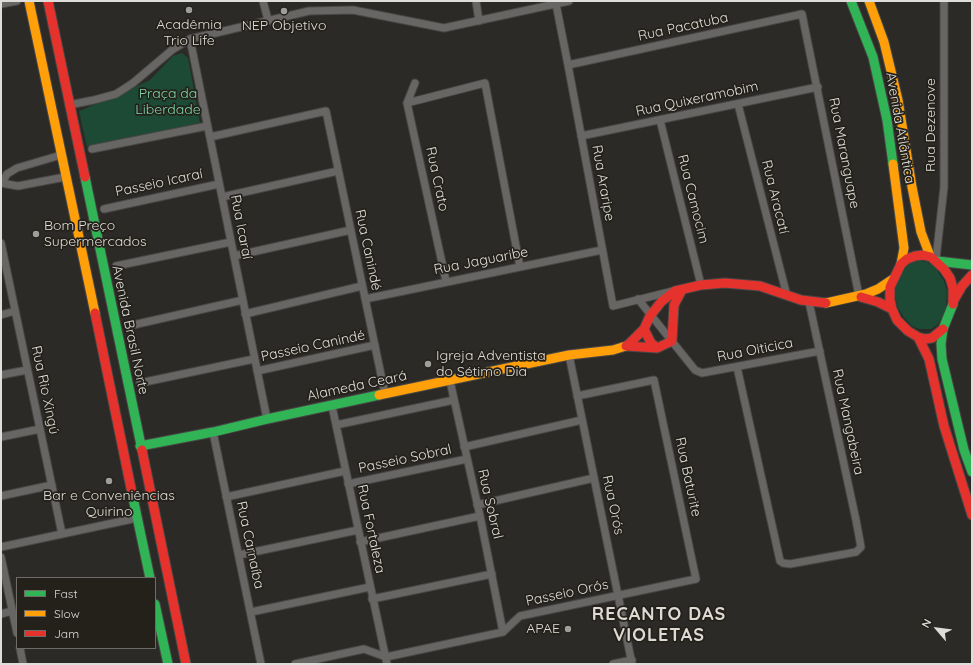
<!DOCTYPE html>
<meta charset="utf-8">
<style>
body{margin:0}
#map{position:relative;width:973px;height:665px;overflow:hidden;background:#2c2a27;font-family:Quicksand,sans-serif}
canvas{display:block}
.frame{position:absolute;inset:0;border:2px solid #dfddd9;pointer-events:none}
.legend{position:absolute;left:16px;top:577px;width:140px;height:72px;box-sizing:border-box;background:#24211b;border:1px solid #6f6c67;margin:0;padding:5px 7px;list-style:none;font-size:12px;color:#dfddd9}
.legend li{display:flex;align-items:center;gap:8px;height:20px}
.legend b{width:20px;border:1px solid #6f6c67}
.north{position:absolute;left:917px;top:609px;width:40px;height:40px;-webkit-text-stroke:3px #24211b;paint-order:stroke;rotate:298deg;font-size:11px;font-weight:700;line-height:16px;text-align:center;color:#dfddd9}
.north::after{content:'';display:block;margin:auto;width:14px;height:18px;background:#dfddd9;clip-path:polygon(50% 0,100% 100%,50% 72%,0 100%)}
</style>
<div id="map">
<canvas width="973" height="665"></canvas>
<div class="frame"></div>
<ul class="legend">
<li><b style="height:5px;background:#30b455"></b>Fast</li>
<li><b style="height:5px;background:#ff9f0a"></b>Slow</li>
<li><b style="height:5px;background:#e5322d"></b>Jam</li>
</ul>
<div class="north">N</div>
</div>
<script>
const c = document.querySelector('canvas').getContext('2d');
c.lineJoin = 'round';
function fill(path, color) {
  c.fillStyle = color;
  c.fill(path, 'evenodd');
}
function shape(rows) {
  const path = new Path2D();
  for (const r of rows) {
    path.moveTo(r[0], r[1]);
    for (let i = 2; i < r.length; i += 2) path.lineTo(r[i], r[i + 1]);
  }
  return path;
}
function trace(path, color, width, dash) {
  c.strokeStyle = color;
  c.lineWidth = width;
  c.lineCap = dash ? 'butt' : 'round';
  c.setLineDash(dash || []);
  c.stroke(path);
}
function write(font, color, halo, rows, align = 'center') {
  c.font = font + ' Quicksand,sans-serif';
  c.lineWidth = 3.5;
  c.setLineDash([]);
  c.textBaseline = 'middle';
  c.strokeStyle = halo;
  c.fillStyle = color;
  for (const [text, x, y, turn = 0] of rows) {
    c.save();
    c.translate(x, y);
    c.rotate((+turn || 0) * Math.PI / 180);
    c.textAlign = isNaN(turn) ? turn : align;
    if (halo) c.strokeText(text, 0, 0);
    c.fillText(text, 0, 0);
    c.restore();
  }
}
fill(shape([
 [182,53,188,58,200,123,87,147,79,111,119,95,150,80,173,56],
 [915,260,927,262,934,266,944,281,947,291,946,308,943,317,937,325,931,329,919,329,912,326,903,316,898,308,896,300,895,287,900,273,909,262]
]), '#1d4a34');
const street = shape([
 [263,1,268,20],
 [476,1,479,21],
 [1,4,17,1],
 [556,4,568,65,613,306,673,291],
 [190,39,267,419],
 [568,65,802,14,859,296],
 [415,83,407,103,446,281],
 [407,103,485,83,520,267],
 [738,104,787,296],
 [69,105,94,100,116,94,133,83,172,50,190,39,309,11,353,10,444,28,569,1],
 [660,120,701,285],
 [581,136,818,87],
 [210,137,326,111,385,394],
 [92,149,207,126],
 [1,183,18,186,65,177],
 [2,183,7,174,17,168,61,155],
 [222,197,338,171],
 [104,209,219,184],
 [1,243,62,534],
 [234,256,351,230],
 [936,259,944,187,944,1],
 [116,266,231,242],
 [365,299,602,250],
 [638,299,695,370,702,373,820,351],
 [245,314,362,286],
 [1,315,15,311],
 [133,325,243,300],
 [569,355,632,664],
 [737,367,780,561,783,563,790,564,856,552,861,547,856,520,809,302],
 [257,371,375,345],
 [1,375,27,370],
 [450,381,480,516,503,632],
 [140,383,254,359],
 [332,406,387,664],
 [336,425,454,400],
 [213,432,261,664],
 [1,437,40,429],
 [464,447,582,420],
 [348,484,467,459],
 [1,496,52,485],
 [226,497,345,471],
 [477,505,594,478],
 [360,542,480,516],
 [1,547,137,518],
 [239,555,358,530],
 [1,557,17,633],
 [372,599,492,574],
 [251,612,370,587],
 [1,614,12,611],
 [503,632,520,616,696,579,654,380,577,396],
 [20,648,23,664],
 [295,664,364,649,386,657,503,632],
 [613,664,632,660]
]);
const fast = shape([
 [851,1,873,57,887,120,893,164],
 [85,177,142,450],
 [937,261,972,265],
 [953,304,943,329,941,344,942,359,964,450,972,472],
 [140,446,213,432,267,419,379,395],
 [132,493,150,578],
 [155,604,168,664]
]);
const slow = shape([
 [29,1,95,313],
 [869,1,884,42,898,100,912,187,921,232,930,256],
 [893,164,904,248,901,264],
 [826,303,866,294,878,289,893,279],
 [379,395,569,355,613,350,626,346]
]);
const jam = shape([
 [48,1,85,177],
 [861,297,878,302,892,309],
 [954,300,962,286,972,275],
 [95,313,132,493],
 [644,329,651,343,657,348],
 [943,329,932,338,925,339,918,337,908,331,897,320,892,309,890,300,890,287,901,264,907,259,915,256,923,255,931,257,944,269,950,278,953,288,953,304],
 [918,337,929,359,944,426,972,515],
 [626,346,657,348,672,341,674,305,682,290],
 [627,346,644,329,650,316,661,302,675,291,701,285,725,283,760,286,801,300,826,303],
 [142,450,186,664]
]);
trace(street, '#484745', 9);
trace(fast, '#484745', 11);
trace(slow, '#484745', 11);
trace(jam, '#484745', 11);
trace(street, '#686664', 7);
trace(fast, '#30b455', 9);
trace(slow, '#ff9f0a', 9);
trace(jam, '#e5322d', 9);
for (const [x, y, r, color] of [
 [189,10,4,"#a09e9b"],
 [284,11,4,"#a09e9b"],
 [36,234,4,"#a09e9b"],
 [428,364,4,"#a09e9b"],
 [109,481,4,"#a09e9b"],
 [568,629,4,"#a09e9b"]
]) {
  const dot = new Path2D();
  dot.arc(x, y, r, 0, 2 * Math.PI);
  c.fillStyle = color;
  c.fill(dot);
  trace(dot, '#24211b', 1.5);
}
write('14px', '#dfddd9', '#24211b', [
 ["Acadêmia",189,25],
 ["Trio Life",189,41],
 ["NEP Objetivo",284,26],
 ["Bom Preço",44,226,"left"],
 ["Supermercados",44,242,"left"],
 ["Igreja Adventista",436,356,"left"],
 ["do Sétimo Dia",436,372,"left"],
 ["Bar e Conveniências",109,496],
 ["Quirino",109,512],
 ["APAE",560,629,"right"]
]);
write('14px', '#dfddd9', '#24211b', [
 ["Rua Pacatuba",683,27,-12],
 ["Rua Quixeramobim",697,99,-12],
 ["Rua Dezenove",931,125,-90],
 ["Avenida Atlântica",900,128,80],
 ["Rua Maranguape",844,153,79],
 ["Rua Crato",437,179,78],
 ["Passeio Icaraí",159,183,-12],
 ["Rua Araripe",603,183,80],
 ["Rua Aracatí",775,197,76],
 ["Rua Camocim",693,199,76],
 ["Rua Icaraí",241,227,79],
 ["Rua Canindé",368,250,78],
 ["Rua Jaguaribe",481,261,-11],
 ["Avenida Brasil Norte",130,330,78],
 ["Passeio Canindé",313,346,-12],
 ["Rua Oiticica",755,350,-11],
 ["Alameda Ceará",357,386,-12],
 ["Rua Rio Xingú",45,390,78],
 ["Rua Mangabeira",848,422,78],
 ["Passeio Sobral",405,459,-12],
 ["Rua Baturite",688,477,78],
 ["Rua Sobral",490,504,77],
 ["Rua Orós",613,505,78],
 ["Rua Fortaleza",371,529,78],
 ["Rua Carnaíba",250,545,78],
 ["Passeio Orós",567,593,-12]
]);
write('14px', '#7cd5a6', '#24211b', [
 ["Praça da",168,94],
 ["Liberdade",168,110]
]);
c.letterSpacing = '1px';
write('bold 18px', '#dfdbd4', '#24211b', [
 ["RECANTO DAS",659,615],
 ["VIOLETAS",659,636]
]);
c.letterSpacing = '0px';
</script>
